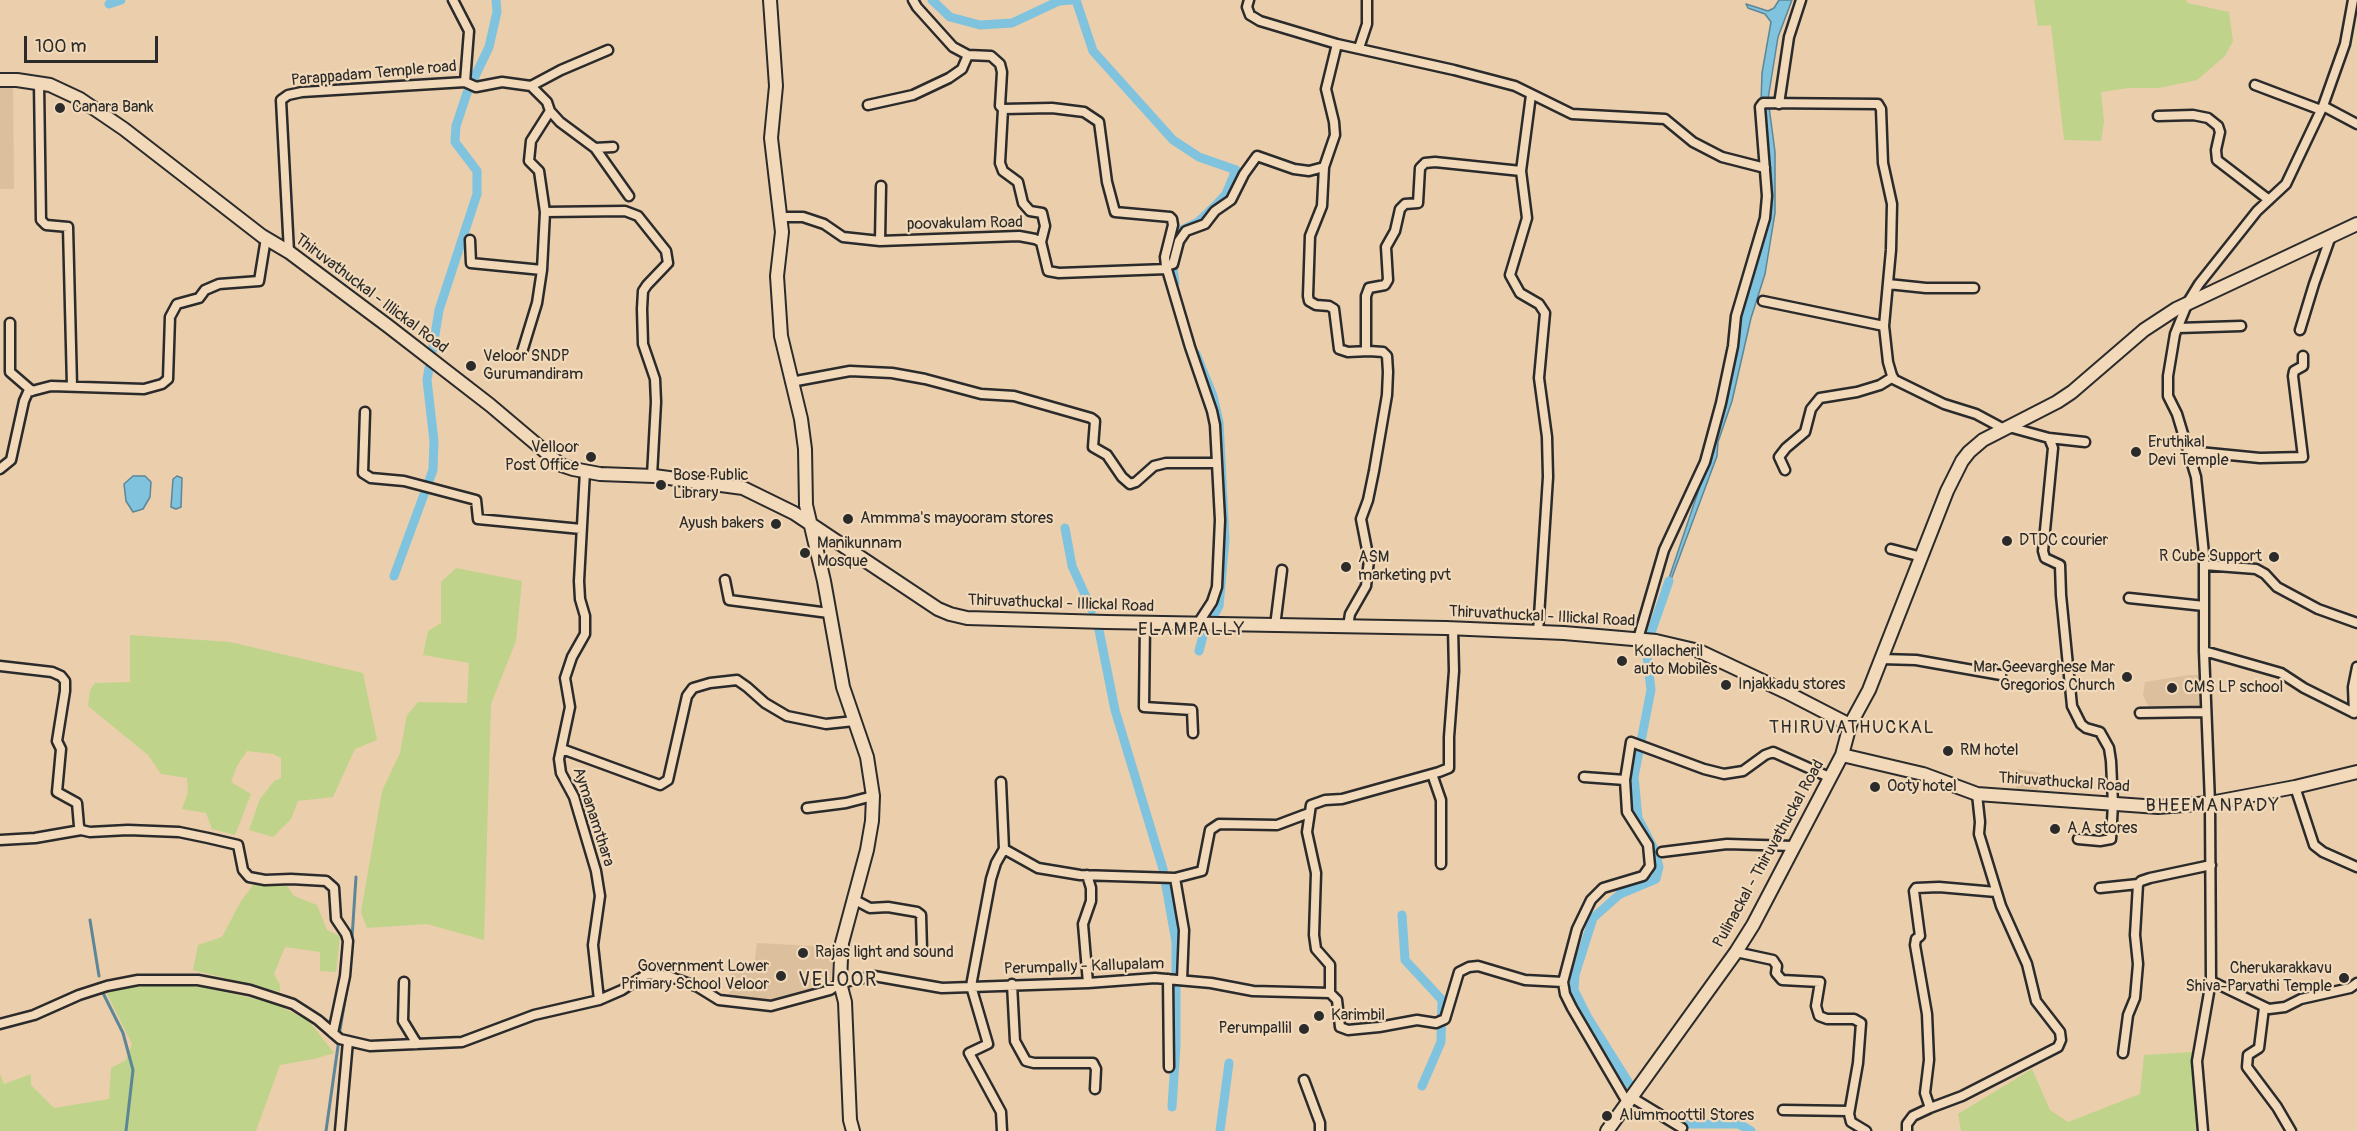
<!DOCTYPE html>
<style>
body{margin:0}
#map{position:relative;width:2357px;height:1131px;overflow:hidden;background:#ebceac;font-family:Pangolin,sans-serif}
canvas{display:block}
.scale{position:absolute;left:24px;top:36px;width:134px;height:27px;box-sizing:border-box;border:3px solid #2b2b2b;border-top:0;padding-left:8px;font-size:18px;line-height:21px;white-space:nowrap;color:#2b2b2b;-webkit-text-stroke:4px #f1d9b9;paint-order:stroke}
</style>
<div id="map">
<canvas width="2357" height="1131"></canvas>
<div class="scale">100 m</div>
</div>
<script>
const c = document.querySelector('canvas').getContext('2d');
c.lineJoin = 'round';
function fill(path, color) {
  c.fillStyle = color;
  c.fill(path, 'evenodd');
}
function shape(rows) {
  const path = new Path2D();
  for (const r of rows) {
    path.moveTo(r[0], r[1]);
    for (let i = 2; i < r.length; i += 2) path.lineTo(r[i], r[i + 1]);
  }
  return path;
}
function trace(path, color, width, dash) {
  c.strokeStyle = color;
  c.lineWidth = width;
  c.lineCap = dash ? 'butt' : 'round';
  c.setLineDash(dash || []);
  c.stroke(path);
}
function write(font, color, halo, rows, align = 'center') {
  c.font = font + ' Pangolin,sans-serif';
  c.lineWidth = 4.5;
  c.setLineDash([]);
  c.textBaseline = 'middle';
  c.strokeStyle = halo;
  c.fillStyle = color;
  for (const [text, x, y, turn = 0] of rows) {
    c.save();
    c.translate(x, y);
    c.rotate((+turn || 0) * Math.PI / 180);
    c.textAlign = isNaN(turn) ? turn : align;
    if (halo) c.strokeText(text, 0, 0);
    c.fillText(text, 0, 0);
    c.restore();
  }
}
fill(shape([
 [0,83,13,83,14,189,0,189],
 [2189,675,2201,675,2200,706,2167,709,2149,708,2143,695,2145,682],
 [2018,769,2040,773,2038,790,2016,789],
 [757,943,833,947,831,985,796,992,783,1000,766,1002,729,997,731,967,754,967]
]), '#dcbf9d');
fill(shape([
 [2034,0,2186,0,2188,3,2229,12,2233,41,2225,56,2197,80,2159,88,2129,88,2101,92,2104,122,2101,141,2064,140,2051,25,2038,26],
 [456,568,522,581,516,641,491,704,484,940,427,924,367,928,361,912,382,791,400,753,407,715,418,702,467,703,469,663,423,655,428,631,441,623,441,582],
 [130,635,230,642,363,673,377,740,355,749,333,797,298,801,291,819,273,837,249,830,260,799,274,781,281,778,281,758,273,754,247,751,237,766,231,782,251,794,235,835,212,829,206,813,182,809,188,792,187,778,161,774,148,755,88,706,90,690,95,683,130,682],
 [255,883,275,883,287,886,294,896,317,905,327,930,340,936,336,972,320,971,320,952,285,947,274,974,280,985,280,992,193,970,198,945,222,937,241,901],
 [164,984,202,987,274,1003,309,1021,334,1053,314,1059,280,1065,256,1131,0,1131,0,1074,4,1084,31,1074,31,1085,54,1108,109,1099,111,1068,126,1060,132,1044,105,990],
 [2192,1052,2196,1131,1961,1131,1958,1114,2032,1069,2050,1110,2068,1122,2140,1094,2144,1055]
]), '#bfd48a');
const water = shape([
 [1779,0,1792,0,1778,37,1768,99,1775,152,1775,213,1765,274,1751,318,1732,401,1718,442,1717,456,1646,647,1707,465,1736,326,1766,224,1761,102,1762,73,1771,22,1765,14,1748,8,1746,4,1768,11,1774,8,1779,0],
 [133,476,145,476,151,482,150,497,143,509,133,512,126,501,124,484,133,476],
 [177,476,182,478,181,507,176,509,171,507,173,479,177,476]
]);
fill(water, '#7fc3df');
trace(water, '#5d8697', 1.5);
trace(shape([
 [90,920,99,976],
 [350,969,356,877],
 [102,991,123,1033,133,1070,126,1131],
 [340,1030,347,988],
 [326,1131,338,1046]
]), '#5d8697', 3);
trace(shape([
 [932,0,950,17,980,25,1012,23,1059,1,1071,0],
 [1076,0,1093,51,1173,140,1199,157,1236,170,1226,194,1216,205,1198,222,1180,231,1175,239,1171,253,1175,283],
 [109,4,121,0],
 [432,353,439,310,477,194,477,171,455,142,456,126,467,93,489,47,497,12,496,0],
 [1196,354,1213,396,1219,422,1225,540,1219,606,1203,636,1199,651],
 [1065,528,1072,566,1092,610],
 [394,576,433,470,434,441,427,380,429,368],
 [1098,625,1115,710,1163,869,1176,942,1176,1045,1172,1107],
 [1402,915,1405,960,1442,1000,1441,1042,1422,1086],
 [1630,1085,1588,1018,1574,990,1575,975,1593,918,1620,894,1656,879,1659,867,1655,851,1638,818,1634,777,1651,690,1646,647,1669,581],
 [1672,1118,1681,1124,1739,1124,1751,1131],
 [1220,1131,1229,1063]
]), '#7fc3df', 9);
const street = shape([
 [453,0,469,31,465,82],
 [913,0,917,7,953,47,968,55,991,56,1000,64,1002,72,1000,106,1003,109,1052,108,1084,112,1099,122,1107,182,1115,212,1170,217,1172,219,1173,225,1165,257,1166,266,1190,347,1212,411,1215,425,1220,520,1217,587,1212,602,1197,625],
 [1249,0,1247,7,1250,15,1260,21,1337,44,1454,70,1515,86,1572,114,1665,119,1693,142,1722,157,1765,168],
 [2353,0,2345,44,2323,106,2286,184,2257,211,2199,284,2188,302,2175,334,2168,376,2168,396,2177,414,2196,477,2204,554,2204,651,2210,803,2211,981,2269,1009,2285,1007,2301,999,2350,988,2357,983],
 [1337,44,1326,89,1334,122,1335,135,1324,167,1322,206,1310,236,1308,296,1309,301,1316,305,1329,306,1334,309,1339,349,1348,352,1369,351,1383,352,1387,356,1388,372,1387,395,1374,471,1368,500,1361,519,1369,560,1366,586,1350,614,1348,626],
 [1359,48,1367,24,1367,0],
 [39,83,41,220,46,225,68,227,72,386],
 [2255,85,2321,110],
 [531,86,561,70,608,50],
 [1531,95,1521,171,1527,218,1510,275,1520,293,1539,304,1545,313,1539,378,1547,437,1548,477,1538,632],
 [1779,104,1789,37,1801,0],
 [868,105,913,95,949,78,962,69,968,55],
 [2323,106,2357,124],
 [1003,109,1000,163,1003,171,1018,182,1023,203,1030,211,1042,213,1045,226,1041,242],
 [550,111,560,122,595,148,613,147],
 [2158,116,2193,115,2208,118,2218,126,2220,132,2216,150,2217,160,2269,200],
 [595,148,629,196],
 [545,212,625,211,638,216,666,251,668,263,647,285,643,291,642,309,643,344,655,379,656,402,652,476],
 [781,217,803,217,824,224,843,237,880,241,1019,236,1035,239,1041,242,1048,271,1059,273,1167,269],
 [470,240,471,263,542,270],
 [880,241,881,186],
 [289,252,281,100,288,95,302,92,465,82,476,87,502,82,531,86,547,102,550,111,531,141,529,161,539,171,545,212,542,270,537,303,522,352],
 [1166,266,1173,264,1179,241,1186,231,1205,224,1215,211,1231,200,1244,174,1257,156,1294,169,1309,171,1324,167],
 [1888,284,1926,288,1974,288],
 [1763,301,1884,326],
 [10,323,10,372,32,391],
 [2178,328,2241,326],
 [2300,330,2314,284,2331,236],
 [1366,351,1366,296,1369,288,1385,285,1388,280,1386,247,1395,231,1400,209,1405,204,1418,203,1420,168,1425,163,1435,162,1521,171],
 [791,382,850,371,892,373,925,379,981,394,1014,396,1091,418,1095,421,1093,447,1107,455,1122,477,1130,484,1136,482,1154,466,1166,463,1216,463],
 [365,412,363,473,371,478,404,481,476,500,478,519,581,529],
 [2009,427,2049,438,2053,448,2043,551,2045,558,2060,565,2061,595,2072,706,2081,724,2086,728,2100,732,2109,748,2111,761,2113,804,2111,839,2100,841,2078,839],
 [2049,438,2085,442],
 [2189,451,2260,458,2303,457,2293,376,2294,371,2303,366,2303,356],
 [0,469,11,460,24,401,28,392,51,386,144,389,162,384,168,379,170,317,177,304,199,298,205,290,219,284,259,281,266,238],
 [1785,470,1779,457,1786,448,1805,432,1811,409,1820,398,1857,392,1880,385,1893,377],
 [585,471,579,581,580,599,585,616,585,634,572,657,565,678,570,707,559,759,561,773,574,797,596,871,600,896,593,945,599,1000],
 [1891,549,1922,557],
 [2204,565,2256,569,2265,574,2277,587,2318,609,2357,623],
 [725,580,729,600,829,613],
 [2129,598,2204,606],
 [1145,623,1144,707,1192,710,1193,733],
 [1275,626,1282,570],
 [1638,639,1664,550,1705,462,1721,403,1733,346,1736,316,1765,218,1767,196,1760,107,1763,103,1878,104,1881,109,1883,163,1892,204,1891,250,1884,326,1888,362,1893,379,1944,404,1976,414,2004,429],
 [2204,651,2281,673,2304,688,2354,713],
 [1881,659,1916,660,2001,675],
 [0,666,52,672,61,676,65,681,65,691,57,741,61,749,57,792,77,803,79,826,81,830,90,832,128,830,179,832,208,838,238,845,243,870,249,877,265,880,291,879,326,881,334,888,336,919,346,934,348,941,345,976,333,1033],
 [2357,667,2353,687,2354,713,2357,712],
 [2140,713,2206,712],
 [562,749,660,785,668,780,687,696,693,688,710,683,737,680,747,687,765,703,787,716,826,724,854,721],
 [1432,774,1441,800,1441,864],
 [1584,777,1625,780],
 [1001,782,1004,849,996,863,991,879,971,986,988,1044,969,1053,1001,1112,1002,1131],
 [2295,787,2314,845,2323,852,2357,867],
 [807,808,846,803,873,796],
 [0,840,35,838,81,830],
 [1004,849,1038,868,1080,875,1175,878,1202,871,1210,830,1219,824,1277,825,1309,813],
 [1662,852,1727,844,1793,846],
 [1087,875,1091,888,1091,901,1083,924,1088,983],
 [1175,878,1184,930,1182,980],
 [2100,888,2138,884],
 [855,900,870,908,888,907,917,912,921,915,922,950],
 [1736,952,1773,960,1777,966,1776,973,1782,980,1820,982,1816,1006,1819,1016,1827,1019,1854,1019,1861,1023,1858,1063,1849,1114,1851,1122,1866,1131],
 [1168,979,1169,1067],
 [404,982,403,1021,417,1044],
 [1012,984,1015,1041,1026,1061,1034,1063,1093,1063,1096,1069,1095,1089],
 [1330,993,1330,965,1316,949,1314,935,1316,873,1307,832,1311,805,1325,800,1342,799,1439,772,1449,768,1449,737,1454,671,1453,628],
 [1330,993,1337,1000,1340,1027,1348,1030,1379,1027,1417,1020,1436,1023,1445,1019,1459,972,1469,967,1478,966,1525,980,1563,982],
 [2264,1008,2259,1048,2248,1055,2247,1067,2277,1107,2291,1131],
 [0,1024,34,1015,79,995,107,986,138,980,198,980,250,990,293,1004,318,1020,340,1039,370,1046,462,1042,534,1015,599,1000,622,990,647,974,671,977,698,987,719,1000,771,1006,830,990,840,983,874,976,942,988,1088,983,1155,978,1211,983,1253,991,1330,993],
 [2123,1053,2128,1015,2135,998,2138,964,2135,935,2138,884,2141,881,2150,878,2211,865],
 [1304,1080,1320,1123,1320,1131],
 [1631,1097,1682,1128],
 [1627,1102,1572,1008,1565,994,1563,982,1577,929,1591,900,1603,888,1643,876,1650,866,1648,845,1627,812,1625,780,1631,742,1704,769,1724,774,1743,771,1765,755,1773,752,1829,777],
 [1930,1108,1925,1093,1929,1060,1927,1014,1915,945,1916,939,1920,936,1914,891,1916,888,1939,887,1996,892],
 [1783,1110,1849,1111],
 [340,1131,348,1041],
 [1907,1131,1907,1124,1913,1116,1930,1108,1962,1096,2058,1047,2061,1040,2060,1032,2036,1001,2027,964,2001,906,1979,834,1980,822,1977,794],
 [2203,1131,2197,1061,2211,981]
]);
const secondary = shape([
 [770,0,776,86,771,138,782,232,777,276,781,336,801,419,805,449,806,505,824,581,843,687,867,757,873,796,872,821,867,850,842,943,841,958,840,983,845,1002,850,1120,853,1131],
 [0,80,17,80,50,85,80,99,124,129,262,236,289,252,388,326,490,405,561,465,573,469,600,474,654,476,743,488,794,513,938,609,950,614,967,618,1106,622,1446,628,1564,633,1656,641,1699,651,1786,692,1850,725],
 [1842,755,1923,774,1977,794,2158,807,2210,803,2295,787,2357,772],
 [1607,1131,1736,952,1753,925,1842,755,1850,725,1869,690,1947,491,1962,461,1969,452,1983,440,2057,402,2072,392,2144,330,2176,309,2357,224]
]);
trace(street, '#2b2b2b', 13);
trace(secondary, '#2b2b2b', 16);
trace(street, '#f1d9b9', 8);
trace(secondary, '#f1d9b9', 12);
for (const [x, y, r, color] of [
 [60,108,6,"#2b2b2b"],
 [471,366,6,"#2b2b2b"],
 [2136,452,6,"#2b2b2b"],
 [591,457,6,"#2b2b2b"],
 [661,485,6,"#2b2b2b"],
 [848,519,6,"#2b2b2b"],
 [776,524,6,"#2b2b2b"],
 [2007,541,6,"#2b2b2b"],
 [805,553,6,"#2b2b2b"],
 [2274,557,6,"#2b2b2b"],
 [1346,567,6,"#2b2b2b"],
 [1622,661,6,"#2b2b2b"],
 [2127,677,6,"#2b2b2b"],
 [1726,685,6,"#2b2b2b"],
 [2172,688,6,"#2b2b2b"],
 [1948,751,6,"#2b2b2b"],
 [1875,787,6,"#2b2b2b"],
 [2055,829,6,"#2b2b2b"],
 [803,953,6,"#2b2b2b"],
 [781,976,6,"#2b2b2b"],
 [2344,978,6,"#2b2b2b"],
 [1319,1016,6,"#2b2b2b"],
 [1304,1029,6,"#2b2b2b"],
 [1607,1116,6,"#2b2b2b"]
]) {
  const dot = new Path2D();
  dot.arc(x, y, r, 0, 2 * Math.PI);
  c.fillStyle = color;
  c.fill(dot);
  trace(dot, '#f1d9b9', 2);
}
write('16px', '#2b2b2b', '#f1d9b9', [
 ["Parappadam Temple road",374,74,-5],
 ["poovakulam Road",965,224,-1],
 ["Thiruvathuckal - Illickal Road",371,294,37],
 ["Thiruvathuckal - Illickal Road",1061,604,2],
 ["Thiruvathuckal - Illickal Road",1542,617,3],
 ["Thiruvathuckal Road",2064,783,4],
 ["Aymanamthara",593,817,72],
 ["Pulinackal - Thiruvathuckal Road",1769,854,-61],
 ["Perumpally - Kallupalam",1084,967,-2]
]);
write('16px', '#2b2b2b', '#f1d9b9', [
 ["Canara Bank",72,108],
 ["Veloor SNDP",483,357],
 ["Gurumandiram",483,375],
 ["Eruthikal",2148,443],
 ["Devi Temple",2148,461],
 ["Velloor",579,448,"right"],
 ["Post Office",579,466,"right"],
 ["Bose Public",673,476],
 ["Library",673,494],
 ["Ammma's mayooram stores",860,519],
 ["Ayush bakers",764,524,"right"],
 ["DTDC courier",2019,541],
 ["Manikunnam",817,544],
 ["Mosque",817,562],
 ["R Cube Support",2262,557,"right"],
 ["ASM",1358,558],
 ["marketing pvt",1358,576],
 ["Kollacheril",1634,652],
 ["auto Mobiles",1634,670],
 ["Mar Geevarghese Mar",2115,668,"right"],
 ["Gregorios Church",2115,686,"right"],
 ["Injakkadu stores",1738,685],
 ["CMS LP school",2184,688],
 ["RM hotel",1960,751],
 ["Ooty hotel",1887,787],
 ["A A stores",2067,829],
 ["Rajas light and sound",815,953],
 ["Government Lower",769,967,"right"],
 ["Primary School Veloor",769,985,"right"],
 ["Cherukarakkavu",2332,969,"right"],
 ["Shiva-Parvathi Temple",2332,987,"right"],
 ["Karimbil",1331,1016],
 ["Perumpallil",1292,1029,"right"],
 ["Alummoottil Stores",1619,1116]
], 'left');
c.letterSpacing = '1.5px';
write('18px', '#2b2b2b', '#f1d9b9', [
 ["ELAMPALLY",1192,630],
 ["THIRUVATHUCKAL",1852,728],
 ["BHEEMANPADY",2213,806]
]);
c.letterSpacing = '0px';
c.letterSpacing = '1.5px';
write('20px', '#2b2b2b', '#f1d9b9', [
 ["VELOOR",838,981]
]);
c.letterSpacing = '0px';
</script>
